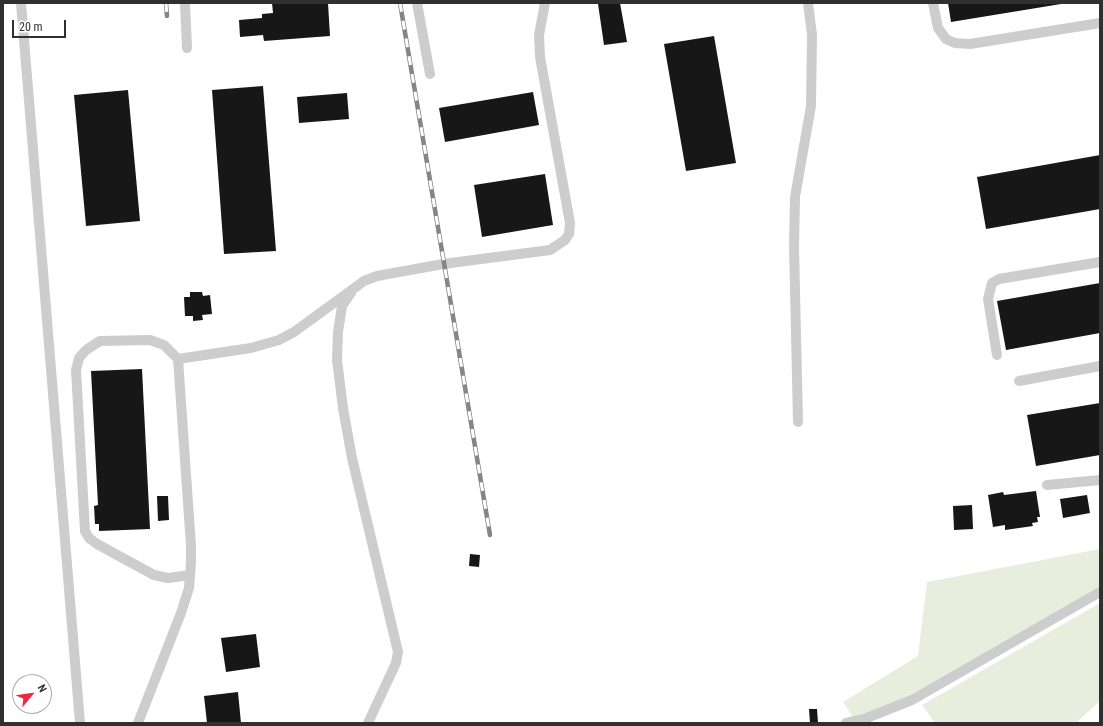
<!DOCTYPE html>
<style>
body{margin:0}
#map{position:relative;width:1103px;height:726px;overflow:hidden;background:#fff;font-family:"Roboto Condensed",sans-serif}
canvas{display:block}
.frame{position:absolute;inset:0;border:4px solid #303030;pointer-events:none}
.north{position:absolute;left:12px;top:674px;width:40px;height:40px;box-sizing:border-box;background:#fff;border:1px solid #acacac;border-radius:50%;rotate:61deg;font-size:11px;font-weight:700;line-height:16px;text-align:center;color:#303030}
.north::after{content:'';display:block;margin:auto;width:14px;height:18px;background:#f52445;clip-path:polygon(50% 0,100% 100%,50% 72%,0 100%)}
.scale{position:absolute;left:12px;top:20px;width:54px;height:18px;box-sizing:border-box;border:2px solid #303030;border-top:0;padding-left:5px;font-size:12px;line-height:14px;white-space:nowrap;color:#303030;-webkit-text-stroke:3px #fff;paint-order:stroke}
</style>
<div id="map">
<canvas width="1103" height="726"></canvas>
<div class="frame"></div>
<div class="north">N</div>
<div class="scale">20 m</div>
</div>
<script>
const c = document.querySelector('canvas').getContext('2d');
c.lineJoin = 'round';
function fill(path, color) {
  c.fillStyle = color;
  c.fill(path, 'evenodd');
}
function shape(rows) {
  const path = new Path2D();
  for (const r of rows) {
    path.moveTo(r[0], r[1]);
    for (let i = 2; i < r.length; i += 2) path.lineTo(r[i], r[i + 1]);
  }
  return path;
}
function trace(path, color, width, dash) {
  c.strokeStyle = color;
  c.lineWidth = width;
  c.lineCap = dash ? 'butt' : 'round';
  c.setLineDash(dash || []);
  c.stroke(path);
}
fill(shape([
 [1100,549,1100,590,891,706,853,717,843,702,918,656,927,582],
 [1100,603,1100,701,1076,723,935,723,922,705]
]), '#e8eedd');
fill(shape([
 [272,3,328,3,330,36,264,41,263,35,240,37,239,20,262,18,262,14,273,13],
 [605,3,620,3,627,42,604,45,598,4],
 [948,3,1061,3,1061,4,951,22],
 [714,36,736,163,686,171,664,44],
 [263,86,276,251,224,254,212,90],
 [128,90,140,221,86,226,74,95],
 [533,92,539,125,445,142,439,108],
 [347,93,349,119,299,123,297,97],
 [1100,155,1100,209,986,229,977,177],
 [545,174,553,225,482,237,474,185],
 [1100,283,1100,333,1006,350,997,301],
 [190,292,202,292,203,296,210,295,212,314,202,315,203,320,193,321,193,316,185,316,184,297,190,297],
 [142,369,150,529,99,531,99,524,95,524,94,506,98,505,91,371],
 [1100,403,1100,455,1036,466,1027,415],
 [1036,491,1040,517,1037,517,1038,522,1032,523,1033,526,1005,530,1005,525,993,527,988,495,1003,492,1004,495],
 [1087,495,1090,513,1063,518,1060,499],
 [157,496,168,496,169,520,158,521],
 [972,505,973,529,954,530,953,506],
 [470,554,480,555,479,567,469,566],
 [256,634,260,667,226,672,221,638],
 [238,692,241,723,207,723,204,696],
 [809,709,817,709,818,723,810,723]
]), '#171717');
trace(shape([
 [21,3,80,723],
 [185,3,187,48],
 [417,3,430,74],
 [933,3,938,28,946,39,955,43,970,44,1100,23],
 [351,293,342,306,338,332,337,360,343,408,352,458,398,652,396,663,368,723],
 [997,355,988,299,992,283,999,279,1100,262],
 [178,359,251,348,279,340,294,332,364,281,377,276,443,264,550,250,565,240,569,234,570,223,540,57,539,35,545,3],
 [1019,381,1100,366],
 [798,422,794,247,795,197,811,106,812,35,808,3],
 [1047,485,1100,480],
 [138,723,181,613,189,588,191,562,191,546,178,359,164,345,150,340,100,341,86,350,79,358,76,370,85,531,89,538,97,544,154,575,168,578,190,575],
 [846,723,864,719,912,700,1100,592]
]), '#cdcdcd', 10);
const rail = shape([
 [166,3,167,16],
 [400,3,490,535]
]);
trace(rail, '#858585', 4.5);
trace(rail, '#fff', 3, [9]);
</script>
